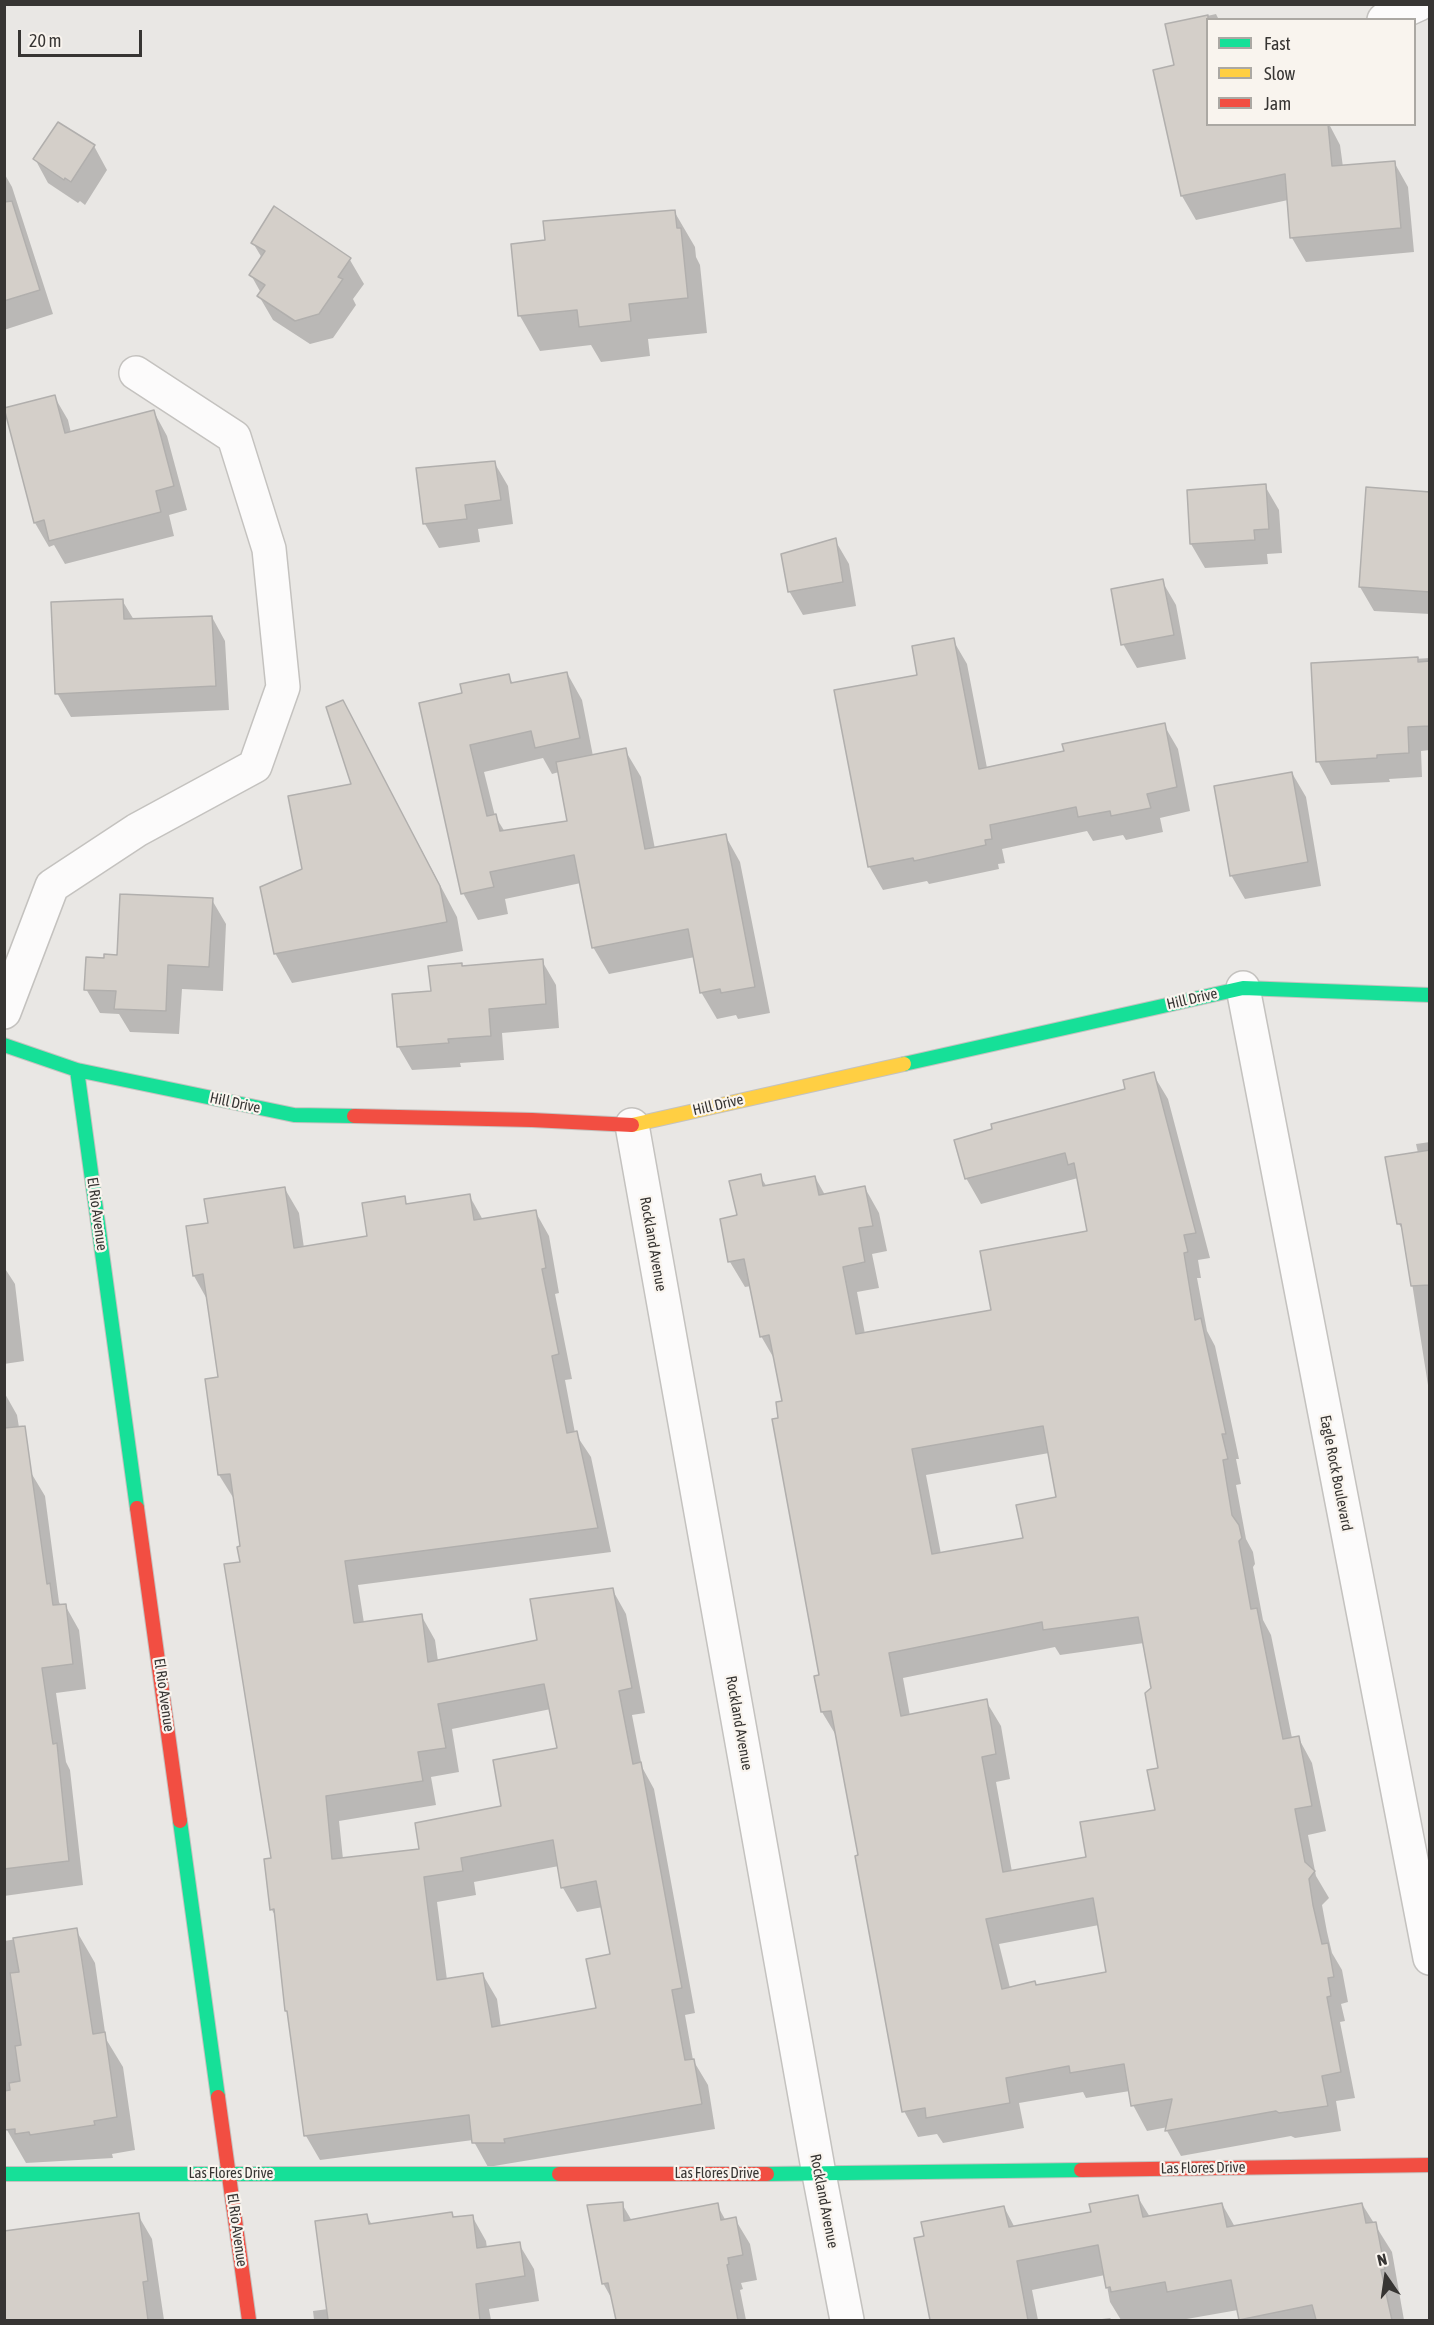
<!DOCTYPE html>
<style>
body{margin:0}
#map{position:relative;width:1434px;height:2325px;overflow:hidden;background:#e9e7e4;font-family:"Asap Condensed",sans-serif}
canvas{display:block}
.frame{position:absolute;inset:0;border:6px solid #373533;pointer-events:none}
.legend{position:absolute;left:1206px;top:18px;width:210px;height:108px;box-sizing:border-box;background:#f9f4ee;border:2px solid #aba8a3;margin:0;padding:8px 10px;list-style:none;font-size:18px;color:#373533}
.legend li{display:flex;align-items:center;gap:12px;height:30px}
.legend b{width:30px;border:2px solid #aba8a3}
.north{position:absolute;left:1356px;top:2247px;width:60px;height:60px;-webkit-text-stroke:4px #f9f4ee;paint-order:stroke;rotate:347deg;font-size:16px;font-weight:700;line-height:24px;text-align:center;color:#373533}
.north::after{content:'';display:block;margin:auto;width:21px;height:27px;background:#373533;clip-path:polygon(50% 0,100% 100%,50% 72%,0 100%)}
.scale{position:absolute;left:18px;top:30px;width:124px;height:27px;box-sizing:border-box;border:3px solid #373533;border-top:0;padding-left:8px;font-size:18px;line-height:21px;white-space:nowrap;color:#373533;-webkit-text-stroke:4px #f9f4ee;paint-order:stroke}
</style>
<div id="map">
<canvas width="1434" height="2325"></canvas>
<div class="frame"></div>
<ul class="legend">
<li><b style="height:8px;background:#16e098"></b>Fast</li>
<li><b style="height:8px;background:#ffcf43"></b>Slow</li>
<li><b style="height:8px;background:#f24e42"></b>Jam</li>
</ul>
<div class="north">N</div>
<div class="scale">20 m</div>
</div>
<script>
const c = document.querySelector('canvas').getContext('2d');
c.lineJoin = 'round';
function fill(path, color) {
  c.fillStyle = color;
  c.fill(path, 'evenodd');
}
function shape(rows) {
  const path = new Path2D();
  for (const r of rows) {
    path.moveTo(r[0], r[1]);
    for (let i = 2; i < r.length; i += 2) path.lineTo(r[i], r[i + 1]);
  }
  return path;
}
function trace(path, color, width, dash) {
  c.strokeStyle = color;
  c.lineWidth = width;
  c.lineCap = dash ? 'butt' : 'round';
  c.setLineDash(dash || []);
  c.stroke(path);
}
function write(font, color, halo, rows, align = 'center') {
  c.font = font + ' "Asap Condensed",sans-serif';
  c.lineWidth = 4.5;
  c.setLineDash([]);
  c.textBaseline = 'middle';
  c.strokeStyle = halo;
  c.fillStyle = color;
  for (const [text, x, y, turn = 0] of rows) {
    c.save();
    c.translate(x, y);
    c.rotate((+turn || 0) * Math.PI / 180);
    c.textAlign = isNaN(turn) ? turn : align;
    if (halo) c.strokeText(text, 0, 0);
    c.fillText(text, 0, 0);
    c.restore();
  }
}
fill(shape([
 [1216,14,1219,20,1208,20,1208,124,1329,124,1340,145,1343,167,1394,162,1408,187,1414,252,1306,262,1292,238,1288,200,1196,220,1182,196,1176,66,1167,25],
 [94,146,107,170,85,205,80,201,78,203,48,183,35,159],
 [4,173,12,187,53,314,4,330],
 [674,211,695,247,696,257,700,265,707,333,648,339,650,356,601,362,591,345,540,351,520,316,547,242],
 [253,243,350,260,364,284,353,299,356,305,333,338,310,344,273,320,259,296,261,293,251,275,262,258],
 [54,396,68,420,71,433,154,412,167,436,187,510,169,515,174,536,65,564,54,545,49,547,35,523,5,410],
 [494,462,508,486,513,524,478,529,480,542,439,548,425,524,417,470],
 [1265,486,1279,510,1282,553,1267,554,1268,564,1205,568,1191,544],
 [1430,493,1430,614,1374,611,1360,587],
 [835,540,849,564,856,606,803,615,789,591],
 [1162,581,1176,605,1186,659,1137,668,1123,644],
 [122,600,134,620,212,617,225,641,229,710,71,717,57,693],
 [953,640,967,664,987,768,1066,752,1164,725,1178,749,1190,811,1160,818,1163,832,1126,840,1123,835,1093,841,1087,831,1002,849,1005,863,998,864,999,869,929,884,927,881,883,890,869,866,919,676],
 [1430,658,1430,750,1421,751,1422,777,1389,779,1390,782,1331,785,1318,761,1313,665],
 [567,673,582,700,593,756,625,750,641,777,655,849,725,835,740,862,770,1013,738,1019,736,1015,717,1019,701,992,695,957,609,974,593,947,581,883,505,899,508,914,478,920,463,893,464,694,508,675,513,684],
 [543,758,552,774,559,772,569,822,505,832,495,816,484,772],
 [343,702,457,917,463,951,292,983,275,953,353,785],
 [1292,773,1306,797,1321,886,1245,899,1231,875],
 [212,900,226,924,223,991,182,989,179,1034,130,1032,119,1014,100,1013,86,989,106,960,118,957],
 [542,961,556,985,559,1028,502,1033,504,1060,460,1063,461,1067,412,1070,398,1046,432,992,462,965,463,967],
 [1153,1074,1168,1099,1210,1258,1198,1260,1201,1278,1197,1278,1207,1331,1215,1346,1239,1459,1236,1459,1241,1484,1236,1485,1246,1539,1253,1552,1255,1564,1253,1567,1263,1620,1271,1635,1292,1738,1298,1737,1312,1763,1326,1831,1308,1835,1316,1876,1329,1898,1322,1905,1327,1932,1332,1953,1342,1970,1348,2002,1341,2004,1345,2021,1340,2022,1355,2098,1336,2101,1341,2131,1295,2138,1291,2136,1181,2156,1167,2131,1168,2127,1147,2131,1133,2105,1130,2091,1086,2098,1083,2092,1019,2103,1024,2128,943,2143,937,2134,918,2137,904,2111,860,1856,837,1737,822,1712,816,1677,821,1676,780,1419,784,1402,776,1362,761,1336,751,1286,745,1287,730,1262,739,1216,760,1176,767,1187,815,1177,825,1195,865,1188,879,1213,887,1251,872,1254,879,1288,857,1292,865,1334,993,1311,1089,1232,1078,1178,981,1204,966,1178],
 [1049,1453,1057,1498,1024,1539,941,1554,926,1475],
 [1144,1643,1153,1689,1160,1769,1157,1811,1088,1859,1012,1872,996,1782,1010,1779,1001,1726,986,1701,910,1716,903,1678,1055,1647,1060,1655],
 [1099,1925,1108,1973,1037,1987,1035,1983,1010,1988,999,1944],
 [1430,1142,1430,1398,1404,1232,1399,1224,1418,1153,1416,1144],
 [285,1189,299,1213,304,1248,369,1238,404,1198,408,1206,469,1195,483,1220,535,1211,549,1236,559,1293,555,1294,572,1379,565,1380,575,1433,591,1457,611,1552,358,1585,364,1623,421,1615,435,1640,438,1661,538,1641,612,1589,626,1614,645,1713,632,1715,642,1767,654,1789,695,2013,685,2015,693,2060,708,2085,715,2129,488,2167,473,2140,320,2160,306,2136,289,2014,287,2011,276,1917,272,1910,265,1861,273,1859,242,1563,242,1547,234,1499,219,1475,206,1380,219,1378,208,1301,194,1276,210,1224],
 [551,1709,558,1750,503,1807,421,1850,343,1859,339,1821,436,1805,431,1777,459,1772,452,1729],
 [559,1866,563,1888,577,1912,603,1907,612,1955,598,2009,501,2027,497,1999,483,1975,447,1980,437,1902,476,1895,474,1882],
 [4,1267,15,1284,24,1361,4,1364],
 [4,1392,17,1415,26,1471,30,1471,45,1496,59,1602,61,1606,65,1605,79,1630,86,1689,56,1693,66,1762,70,1770,83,1885,4,1896],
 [76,1930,95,1963,106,2039,123,2067,135,2150,112,2154,113,2158,26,2163,7,2130,4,2128,4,1941],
 [1137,2196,1150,2217,1222,2204,1235,2227,1362,2204,1392,2252,1404,2320,1241,2320,1238,2310,1181,2320,1121,2320,1110,2302,1105,2275,1032,2290,1038,2320,932,2320,916,2239,1004,2207,1015,2228,1093,2213],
 [622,2204,632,2221,717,2205,726,2221,735,2219,750,2244,757,2280,741,2283,743,2289,740,2290,746,2320,617,2320,613,2301,603,2283],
 [138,2215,152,2239,164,2320,51,2320,49,2307],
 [367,2216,372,2225,472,2216,486,2241,487,2248,519,2244,534,2269,539,2301,489,2309,491,2320,314,2320,313,2311,328,2309],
 [1110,2318,1112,2320,1094,2320]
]), '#0003');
const building = shape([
 [1208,15,1208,124,1328,124,1332,166,1395,161,1401,228,1290,238,1285,174,1181,196,1153,70,1174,65,1165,24,1208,15],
 [58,122,95,145,71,182,65,178,64,180,33,159,58,122],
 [12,201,40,290,4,301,4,202,12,201],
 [274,206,351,258,338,277,343,279,319,314,295,321,257,296,265,285,249,275,265,251,251,243,274,206],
 [675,210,677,228,681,228,688,298,629,304,631,321,579,327,577,310,518,316,511,244,545,240,543,221,675,210],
 [55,395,65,433,154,410,174,486,156,491,161,512,49,541,44,520,34,523,4,408,55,395],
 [495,461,501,500,465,505,467,519,423,524,416,468,495,461],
 [1266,484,1269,529,1254,530,1255,540,1190,544,1187,490,1266,484],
 [1366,487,1430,492,1430,592,1359,587,1366,487],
 [836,538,843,582,788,592,781,554,836,538],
 [1163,579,1174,635,1121,645,1111,589,1163,579],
 [123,599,124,619,212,616,216,686,55,694,51,602,123,599],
 [954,638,979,769,1064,751,1062,744,1165,723,1177,787,1147,794,1151,808,1111,816,1110,811,1078,817,1076,807,990,825,992,839,985,840,986,845,914,861,913,858,868,867,834,690,917,675,912,646,954,638],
 [1418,657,1418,662,1430,661,1430,726,1408,727,1409,753,1377,755,1377,758,1316,762,1311,663,1418,657],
 [567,672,580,738,535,748,531,731,470,745,487,816,496,814,500,831,567,821,556,762,626,748,645,849,726,834,755,987,721,993,720,989,700,993,688,929,592,948,574,855,490,872,494,887,461,894,419,703,462,693,460,684,509,674,511,683,567,672],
 [343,700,440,886,447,922,274,954,260,887,302,869,288,796,351,784,326,707,343,700],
 [1292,772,1308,862,1230,876,1214,786,1292,772],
 [120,894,213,898,209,967,168,965,166,1011,114,1009,116,991,84,990,86,957,104,958,104,954,117,955,120,894],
 [543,959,546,1004,489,1009,491,1036,448,1039,449,1043,397,1047,392,994,431,991,428,966,462,963,462,966,543,959],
 [1154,1072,1196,1233,1184,1235,1188,1252,1184,1253,1195,1320,1201,1318,1226,1434,1222,1434,1228,1459,1223,1460,1232,1515,1239,1525,1242,1538,1239,1541,1251,1609,1257,1608,1283,1739,1299,1736,1312,1806,1295,1809,1305,1862,1315,1871,1309,1879,1313,1905,1322,1944,1328,1943,1334,1977,1328,1978,1331,1996,1327,1997,1341,2072,1322,2076,1328,2106,1279,2113,1276,2111,1165,2131,1172,2099,1131,2106,1124,2064,1070,2073,1069,2066,1006,2078,1010,2103,926,2118,925,2108,902,2112,855,1856,858,1855,831,1711,821,1712,814,1676,819,1675,772,1419,778,1418,776,1402,782,1401,769,1335,760,1337,744,1259,728,1262,720,1219,737,1215,729,1181,761,1174,763,1186,815,1176,819,1195,865,1186,873,1226,859,1228,865,1262,843,1267,856,1334,991,1310,980,1251,1087,1231,1074,1163,1068,1165,1065,1153,965,1179,954,1140,992,1129,991,1124,1125,1089,1123,1080,1154,1072],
 [1043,1426,1056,1497,1016,1505,1023,1538,932,1554,912,1449,1043,1426],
 [1138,1617,1151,1688,1145,1693,1158,1768,1147,1770,1155,1810,1080,1822,1086,1857,1003,1872,982,1757,996,1754,987,1699,901,1716,889,1653,1042,1622,1043,1630,1138,1617],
 [1093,1898,1106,1972,1036,1985,1035,1981,1002,1989,986,1919,1093,1898],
 [1430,1150,1430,1285,1411,1286,1401,1224,1397,1224,1385,1157,1430,1150],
 [285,1187,294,1248,367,1236,362,1203,405,1196,406,1204,470,1194,474,1220,536,1210,546,1268,542,1269,559,1354,552,1356,567,1433,577,1431,598,1528,345,1561,354,1623,422,1614,428,1662,537,1640,530,1599,613,1588,632,1688,619,1691,633,1764,641,1762,682,1988,672,1990,685,2060,694,2059,702,2104,504,2139,505,2143,472,2143,469,2115,304,2136,287,2011,285,2011,274,1909,270,1910,264,1859,271,1858,224,1564,240,1562,237,1547,240,1546,230,1474,218,1475,205,1379,218,1377,203,1274,193,1276,186,1226,208,1223,204,1199,285,1187],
 [544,1684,557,1748,493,1760,501,1806,415,1823,419,1849,332,1859,326,1796,423,1781,418,1752,446,1748,438,1704,544,1684],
 [553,1840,561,1888,596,1881,610,1954,586,1959,596,2008,492,2027,483,1973,437,1980,424,1877,463,1871,461,1858,553,1840],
 [25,1426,47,1584,50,1583,53,1605,66,1604,73,1664,42,1668,53,1744,57,1743,69,1861,4,1869,4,1428,25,1426],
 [77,1928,93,2034,105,2032,117,2117,94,2121,95,2125,30,2135,29,2132,15,2134,15,2129,4,2130,4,2091,10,2090,9,2083,20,2081,15,2046,21,2045,10,1973,19,1972,13,1938,77,1928],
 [1138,2195,1143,2217,1222,2203,1227,2227,1362,2203,1366,2223,1376,2222,1385,2269,1381,2270,1392,2320,1316,2320,1312,2305,1239,2320,1231,2280,1167,2292,1165,2282,1111,2292,1110,2287,1106,2288,1098,2245,1017,2261,1028,2320,930,2320,914,2238,924,2236,921,2222,1004,2206,1009,2227,1091,2212,1089,2204,1138,2195],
 [623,2202,624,2221,718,2203,721,2220,736,2217,743,2255,728,2258,729,2264,727,2265,738,2320,616,2320,608,2283,602,2284,587,2205,623,2202],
 [452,2212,453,2217,473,2215,477,2248,520,2242,525,2276,476,2284,480,2320,328,2320,315,2221,367,2214,369,2224,452,2212],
 [139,2213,148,2281,143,2282,148,2320,4,2320,4,2231,139,2213]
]);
fill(building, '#d4cfc9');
trace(building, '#b1afad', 1.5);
const street = shape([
 [1384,20,1419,4],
 [1243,988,1430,1958],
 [4,1012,52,886,137,830,255,766,283,687,269,549,234,437,136,373],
 [632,1125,819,2174,847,2320]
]);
const fast = shape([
 [4,1045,77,1070,294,1115,354,1116],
 [904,1064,1243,988,1430,995],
 [77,1070,137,1508],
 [180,1821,218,2097],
 [4,2174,559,2174],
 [767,2174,1081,2170]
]);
const slow = shape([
 [632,1125,904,1064]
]);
const jam = shape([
 [354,1116,532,1120,632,1125],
 [137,1508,180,1821],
 [218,2097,249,2320],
 [1081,2170,1430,2165],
 [559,2174,767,2174]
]);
trace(street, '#c4c2bf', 36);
trace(fast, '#c4c2bf', 16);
trace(slow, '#c4c2bf', 16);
trace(jam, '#c4c2bf', 16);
trace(street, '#fcfbfb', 33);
trace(fast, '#16e098', 14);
trace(slow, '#ffcf43', 14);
trace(jam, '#f24e42', 14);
write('15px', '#373533', '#f9f4ee', [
 ["Hill Drive",1192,999,-13],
 ["Hill Drive",235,1103,12],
 ["Hill Drive",718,1105,-13],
 ["El Rio Avenue",97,1214,82],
 ["Rockland Avenue",653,1244,80],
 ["Eagle Rock Boulevard",1336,1473,79],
 ["El Rio Avenue",164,1695,82],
 ["Rockland Avenue",739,1723,80],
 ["Las Flores Drive",1203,2168,-1],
 ["Las Flores Drive",231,2173],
 ["Las Flores Drive",717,2173],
 ["Rockland Avenue",824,2201,79],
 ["El Rio Avenue",237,2230,82]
]);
</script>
